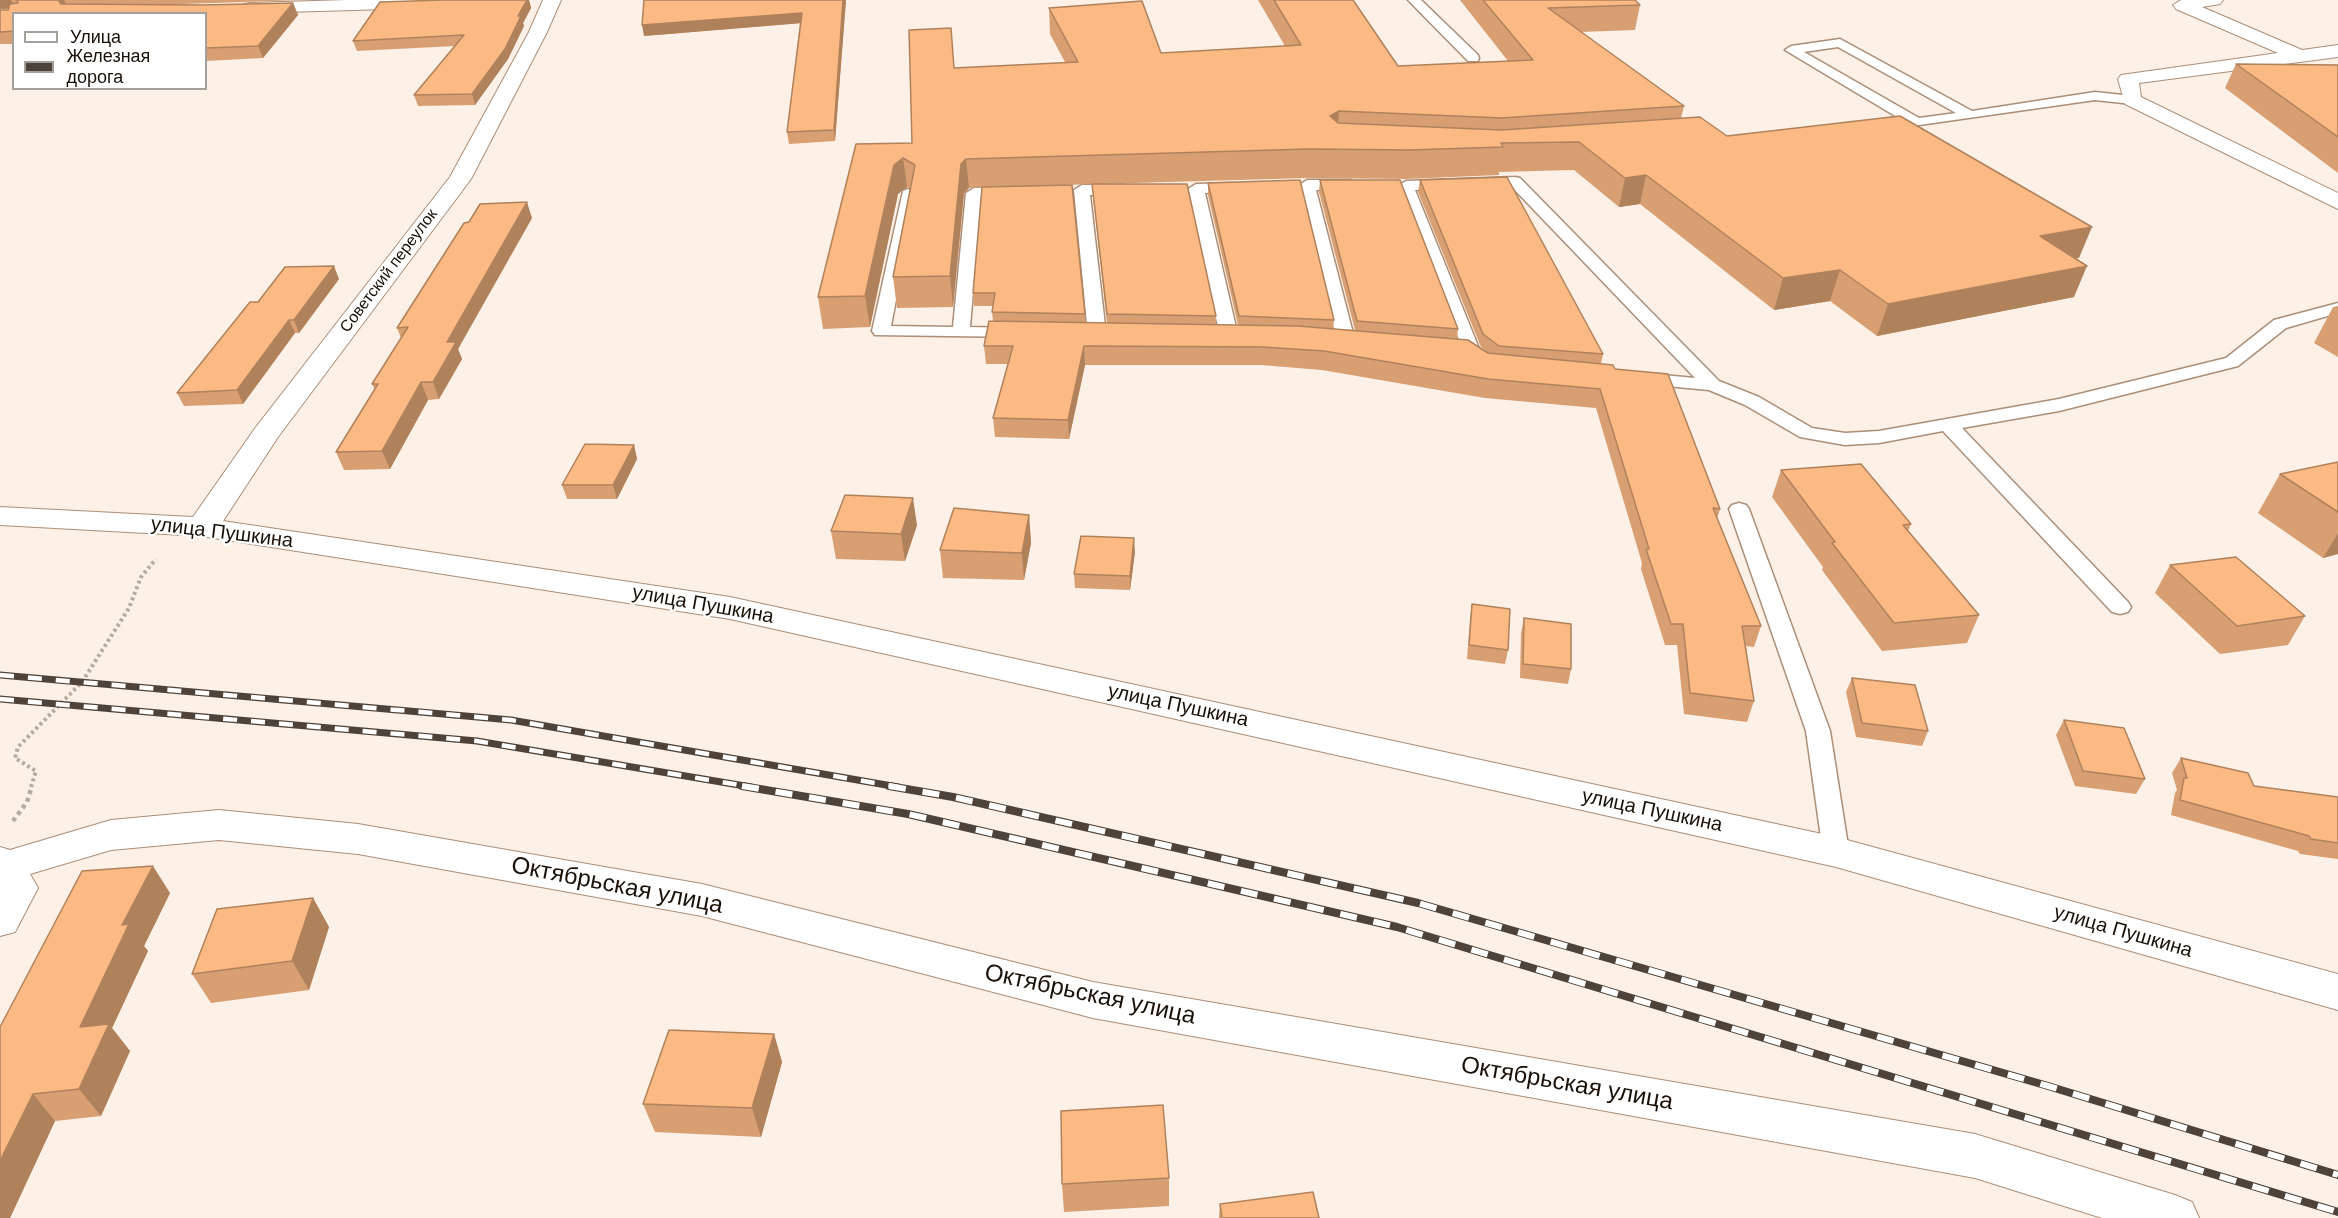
<!DOCTYPE html>
<meta charset="utf-8">
<style>
body{margin:0}
#map{position:relative;width:2338px;height:1218px;overflow:hidden;background:#fdf0e6;font-family:Helvetica,sans-serif}
canvas{display:block}
.legend{position:absolute;left:12px;top:12px;width:195px;height:78px;box-sizing:border-box;background:#fff;border:2px solid #a4a09c;margin:0;padding:8px 10px;list-style:none;font-size:18px;color:#1b1108}
.legend li{display:flex;align-items:center;gap:12px;height:30px}
.legend b{width:30px;border:2px solid #a4a09c}
</style>
<div id="map">
<canvas width="2338" height="1218"></canvas>
<ul class="legend">
<li><b style="height:8px;background:#fff"></b>Улица</li>
<li><b style="height:8px;background:#4e433a"></b>Железная дорога</li>
</ul>
</div>
<script>
const c = document.querySelector('canvas').getContext('2d');
c.lineJoin = 'round';
function shape(rows) {
  const path = new Path2D();
  for (const r of rows) {
    path.moveTo(r[0], r[1]);
    for (let i = 2; i < r.length; i += 2) path.lineTo(r[i], r[i + 1]);
  }
  return path;
}
function trace(path, color, width, dash) {
  c.strokeStyle = color;
  c.lineWidth = width;
  c.lineCap = dash ? 'butt' : 'round';
  c.setLineDash(dash || []);
  c.stroke(path);
}
function fill(path, color) {
  c.fillStyle = color;
  c.fill(path, 'evenodd');
}
function write(font, color, halo, rows, align = 'center') {
  c.font = font + ' Helvetica,sans-serif';
  c.lineWidth = 4.5;
  c.setLineDash([]);
  c.textBaseline = 'middle';
  c.strokeStyle = halo;
  c.fillStyle = color;
  for (const [text, x, y, turn = 0] of rows) {
    c.save();
    c.translate(x, y);
    c.rotate((+turn || 0) * Math.PI / 180);
    c.textAlign = isNaN(turn) ? turn : align;
    if (halo) c.strokeText(text, 0, 0);
    c.fillText(text, 0, 0);
    c.restore();
  }
}
const service = shape([
 [1408,0,1421,0,1478,55,1479,58,1478,61,1468,61,1408,0],
 [1840,39,1972,111,2095,92,2132,96,2139,100,2132,104,2095,100,1884,130,1879,129,1877,126,1879,123,1902,120,1785,50,1791,46,1840,39],
 [1838,47,1956,113,1919,118,1804,52,1838,47],
 [1515,177,1520,178,1719,381,1759,397,1812,428,1845,433,1879,431,2059,399,2226,358,2274,320,2338,303,2338,313,2286,328,2238,366,2059,411,1962,428,2128,602,2131,607,2128,612,2120,614,2112,612,1943,431,1879,443,1845,445,1800,437,1745,405,1709,390,1634,383,1632,379,1634,375,1641,373,1695,378,1511,186,1415,190,1480,351,1477,355,1465,355,1398,186,1406,181,1515,177],
 [1307,180,1351,180,1359,185,1351,190,1316,190,1355,341,1352,345,1346,346,1340,345,1337,341,1299,185,1307,180],
 [1237,183,1242,185,1245,188,1242,191,1205,193,1238,336,1235,340,1229,341,1223,340,1220,336,1188,189,1196,184,1237,183],
 [1082,185,1123,185,1131,190,1123,195,1090,195,1106,334,1103,338,1097,339,1091,338,1088,334,1074,190,1082,185],
 [1013,187,1021,192,1018,195,981,197,970,327,1017,328,1023,329,1026,333,1023,337,875,335,872,331,903,191,908,189,916,194,891,326,953,327,966,193,974,188,1013,187],
 [1739,503,1746,505,1749,509,1830,731,1849,852,1845,859,1836,862,1827,859,1823,852,1806,731,1729,509,1732,505,1739,503]
]);
const minor = shape([
 [347,0,430,0,432,3,429,7,423,8,250,13,244,12,241,8,244,4,250,3,347,0],
 [543,0,561,0,547,32,471,179,278,437,223,521,730,597,1836,837,2338,974,2338,1010,1836,867,730,619,201,536,0,525,0,507,193,517,256,427,450,177,529,32,543,0],
 [2181,0,2223,0,2220,4,2202,7,2302,50,2338,45,2338,57,2139,83,2141,97,2338,193,2338,209,2125,104,2118,79,2121,75,2278,53,2176,9,2173,5,2181,0],
 [219,810,358,824,702,884,1093,982,1975,1134,2175,1195,2192,1202,2199,1218,2102,1218,1975,1178,1093,1018,702,916,358,854,219,840,111,850,30,874,38,888,15,932,0,936,0,847,10,850,111,820,219,810]
]);
trace(service, '#ac8e77', 3);
trace(minor, '#ac8e77', 2);
trace(shape([
 [31,787,36,771,15,758,18,747,82,682,129,608,141,577,156,559]
]), '#b7aba1', 4, [3, 3]);
trace(shape([
 [13,821,27,802,32,786]
]), '#b7aba1', 4.5, [4, 4]);
fill(service, '#fff');
fill(minor, '#fff');
const railFar1 = shape([
 [0,675,511,720,898,787],
 [0,699,477,741,751,787]
]);
const rail = shape([
 [742,786,908,814,1397,927,2338,1212],
 [889,786,953,797,1418,903,2048,1086,2338,1175]
]);
trace(railFar1, '#4e433a', 7);
trace(rail, '#4e433a', 8);
trace(railFar1, '#fff', 4.5, [14]);
trace(rail, '#fff', 6, [17]);
fill(shape([
 [0,0,302,0,153,5,201,5,293,3,298,15,263,58,206,61,206,14,14,14,14,44,0,44,0,10,8,10,9,9,0,9],
 [442,0,529,0,531,8,523,23,524,26,508,59,475,105,418,106,414,95,455,46,357,51,353,41],
 [846,0,835,141,789,144,787,132,800,23,644,36],
 [1258,0,1353,0,1398,66,1508,61,1460,0,1635,0,1640,5,1635,30,1581,32,1684,106,1681,118,1727,136,2079,258,2075,258,2074,297,1877,336,1830,301,1774,310,1640,204,1619,207,1574,170,1499,172,1499,175,1406,179,1307,178,994,187,1085,314,1085,323,1107,323,1093,196,1092,184,1216,316,1216,325,1238,325,1208,195,1208,183,1334,320,1333,329,1355,330,1319,192,1320,180,1458,329,1457,339,1488,353,1490,354,1481,347,1418,192,1420,180,1603,354,1601,364,1615,369,1720,509,1717,519,1761,626,1754,647,1746,646,1754,701,1747,722,1684,714,1677,645,1665,645,1641,569,1642,563,1596,408,1485,398,1322,370,1261,365,1085,365,1069,439,995,437,993,418,1008,364,986,364,984,346,993,321,992,312,993,306,974,306,973,293,982,187,969,188,964,193,953,307,897,308,893,277,910,189,907,187,898,194,870,327,823,329,818,297,912,143,1065,62,1050,34,1049,8,1161,53,1285,46],
 [2236,64,2338,65,2338,173,2225,88],
 [532,218,458,349,462,359,439,399,428,400,390,469,344,470,336,452,375,390,372,384,401,338,397,328],
 [339,279,299,333,295,333,243,404,184,406,177,393,258,302],
 [2338,306,2338,357,2314,343,2333,307],
 [634,445,637,459,617,499,567,499,562,485],
 [2338,462,2338,554,2323,558,2258,513,2280,474],
 [1781,470,1911,524,1908,531,1979,615,1967,643,1882,651,1822,570,1823,567,1772,497],
 [1029,515,1031,543,1024,580,943,578,940,550],
 [917,525,905,561,836,559,831,531],
 [1135,552,1130,590,1075,588,1074,574],
 [2170,565,2305,616,2288,645,2220,654,2155,593],
 [1472,604,1508,650,1505,664,1467,659,1470,619],
 [1524,618,1571,669,1568,684,1520,678,1521,633],
 [1852,678,1928,731,1922,746,1856,737,1846,692],
 [2064,720,2145,779,2136,794,2075,786,2056,735],
 [2181,758,2254,786,2338,797,2338,859,2300,854,2298,851,2171,815,2175,793,2177,790,2172,773],
 [82,871,170,893,144,946,148,951,112,1028,130,1051,101,1116,55,1121,10,1218,0,1218],
 [313,898,329,927,309,990,211,1003,192,974],
 [774,1034,782,1062,761,1137,655,1132,643,1104],
 [1169,1178,1169,1206,1064,1212,1062,1184],
 [1220,1204,1319,1218,1219,1218]
]), '#d89f72');
fill(shape([
 [0,0,11,0,15,8,0,9],
 [59,0,64,0,68,8,64,13,59,1],
 [527,0,529,0,531,8,523,23,524,26,508,59,475,105,472,94],
 [843,0,846,0,835,141,834,130],
 [293,3,298,15,263,58,258,46],
 [802,13,803,23,644,36,642,25],
 [1339,111,1337,139,1330,116],
 [903,158,907,187,898,194,870,327,865,296,894,165],
 [966,159,969,188,964,193,953,307,950,276,961,164],
 [1646,175,1640,204,1619,207,1625,178],
 [527,202,532,218,458,349,462,359,439,399,433,382,447,342],
 [2092,227,2079,258,2028,267,2040,236],
 [334,266,339,279,299,333,294,320],
 [2087,266,2074,297,1877,336,1888,304],
 [1840,270,1830,301,1774,310,1783,278],
 [289,320,295,333,243,404,237,390],
 [1084,346,1085,365,1069,439,1068,420],
 [421,382,428,400,390,469,382,451],
 [634,445,637,459,617,499,613,485],
 [913,498,917,525,905,561,901,534],
 [1029,515,1031,543,1024,580,1022,553],
 [2338,533,2338,554,2323,558],
 [1134,538,1135,552,1130,590,1130,576],
 [153,866,170,893,144,946,148,951,112,1028,130,1051,101,1116,79,1089,80,1027,122,925],
 [313,898,329,927,309,990,292,961],
 [774,1034,782,1062,761,1137,752,1108],
 [33,1094,55,1121,10,1218,0,1218,0,1161]
]), '#b0825c');
const building = shape([
 [17,0,59,0,59,1,61,4,201,5,293,3,258,46,206,48,206,14,14,14,14,31,0,32,0,10,8,10,10,4,18,3,17,0],
 [442,0,527,0,518,16,521,16,505,49,472,94,414,95,464,35,353,41,380,2,442,0],
 [644,0,843,0,834,130,787,132,802,13,642,25,644,0],
 [1274,0,1353,0,1398,66,1533,60,1483,0,1635,0,1640,5,1548,8,1684,106,1501,118,1339,111,1330,116,1338,123,1501,130,1700,117,1727,136,1900,116,2092,227,2040,236,2087,266,1888,304,1840,270,1783,278,1646,175,1625,178,1579,142,1501,143,1503,147,1409,150,1309,149,966,159,961,164,950,276,893,277,915,165,903,158,894,165,865,296,818,297,856,144,912,143,909,30,951,28,954,68,1078,62,1049,8,1142,1,1161,53,1301,45,1274,0],
 [2236,64,2338,65,2338,137,2236,64],
 [1507,177,1603,354,1499,346,1483,334,1420,180,1507,177],
 [1300,180,1334,320,1239,316,1208,183,1300,180],
 [1320,180,1400,180,1458,329,1357,321,1320,180],
 [1092,184,1187,184,1216,316,1107,314,1092,184],
 [1072,185,1085,314,992,312,995,293,973,293,982,187,1072,185],
 [527,202,447,342,456,342,433,382,421,382,382,451,336,452,378,384,372,384,408,327,397,328,464,223,469,222,480,204,527,202],
 [334,266,294,320,289,320,237,390,177,393,250,302,258,302,285,267,334,266],
 [989,321,1298,326,1468,340,1488,353,1613,365,1615,369,1668,374,1720,509,1713,508,1761,626,1742,626,1754,701,1690,693,1683,624,1671,624,1646,549,1649,549,1600,389,1488,379,1324,351,1262,347,1084,346,1068,420,993,418,1013,346,984,346,989,321],
 [585,444,634,445,613,485,562,485,585,444],
 [2338,462,2338,512,2280,474,2338,462],
 [1861,464,1911,524,1903,525,1979,615,1894,623,1832,543,1835,542,1781,470,1861,464],
 [845,495,913,498,901,534,831,531,845,495],
 [954,508,1029,515,1022,553,940,550,954,508],
 [1081,536,1134,538,1130,576,1074,574,1081,536],
 [2236,557,2305,616,2237,626,2170,565,2236,557],
 [1472,604,1510,609,1508,650,1469,645,1472,604],
 [1524,618,1571,624,1571,669,1523,664,1524,618],
 [1852,678,1915,685,1928,731,1862,723,1852,678],
 [2064,720,2124,728,2145,779,2083,771,2064,720],
 [2181,758,2248,773,2254,786,2338,797,2338,843,2311,839,2309,836,2180,800,2184,778,2187,778,2181,758],
 [153,866,122,925,129,924,80,1027,109,1024,79,1089,33,1094,0,1161,0,1027,82,871,153,866],
 [313,898,292,961,192,974,217,909,313,898],
 [669,1030,774,1034,752,1108,643,1104,669,1030],
 [1163,1105,1169,1178,1062,1184,1061,1111,1163,1105],
 [1313,1192,1319,1218,1222,1218,1220,1204,1313,1192]
]);
fill(building, '#fbb984');
trace(building, '#b0825c', 1.5);
write('16px', '#1b1108', '#fff', [
 ["Советский переулок",389,271,-53]
]);
write('20px', '#1b1108', '#fff', [
 ["улица Пушкина",222,533,7],
 ["улица Пушкина",703,605,10],
 ["улица Пушкина",1178,706,12],
 ["улица Пушкина",1652,811,12],
 ["улица Пушкина",2123,932,16]
]);
write('24px', '#1b1108', '#fff', [
 ["Октябрьская улица",617,886,11],
 ["Октябрьская улица",1090,995,12],
 ["Октябрьская улица",1567,1084,10]
]);
</script>
